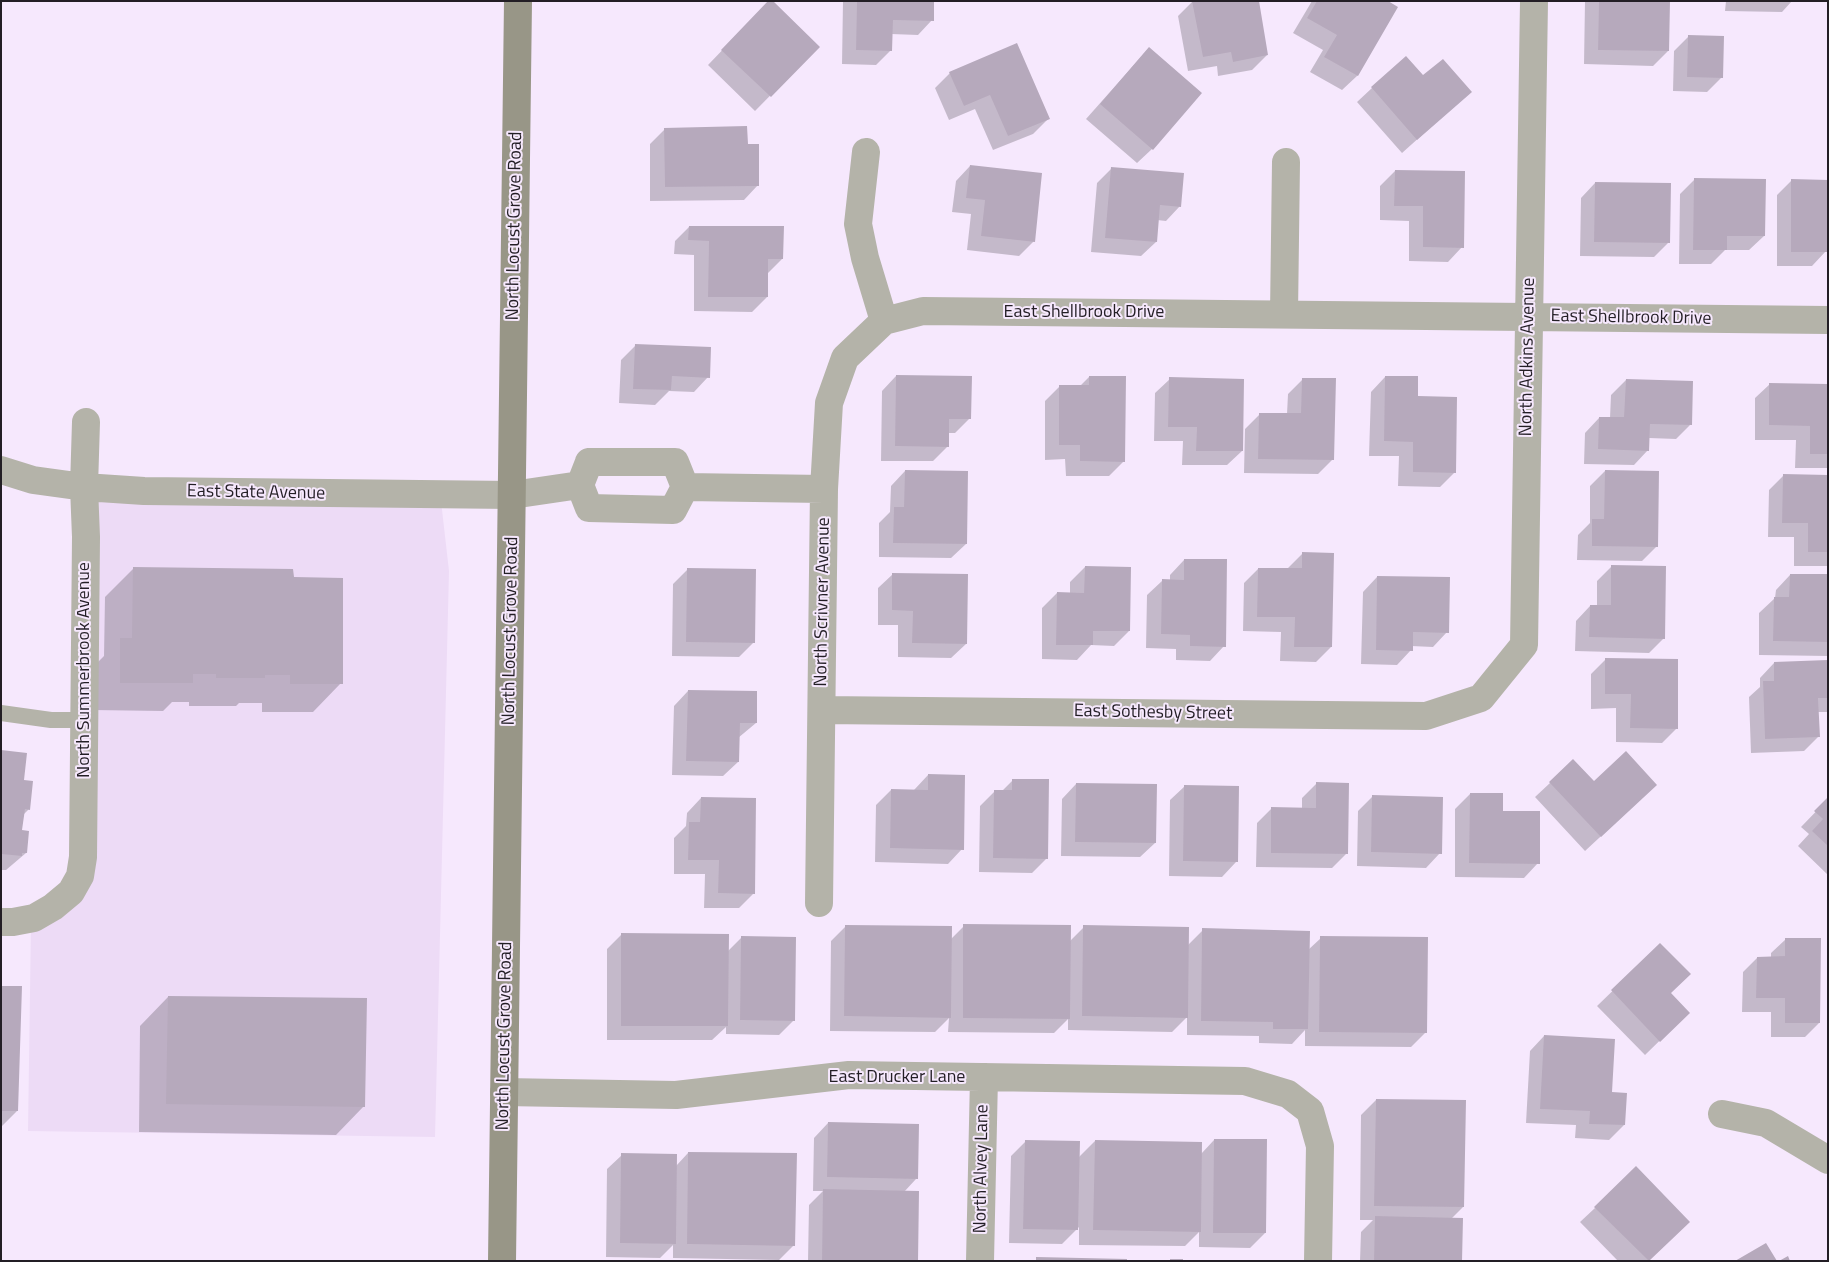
<!DOCTYPE html>
<style>
body{margin:0}
#map{position:relative;width:1829px;height:1262px;overflow:hidden;background:#f6e8fd;font-family:"Titillium Web",sans-serif}
canvas{display:block}
.frame{position:absolute;inset:0;border:2px solid #231e25;pointer-events:none}
</style>
<div id="map">
<canvas width="1829" height="1262"></canvas>
<div class="frame"></div>
</div>
<script>
const c = document.querySelector('canvas').getContext('2d');
c.lineJoin = 'round';
function fill(path, color) {
  c.fillStyle = color;
  c.fill(path, 'evenodd');
}
function shape(rows) {
  const path = new Path2D();
  for (const r of rows) {
    path.moveTo(r[0], r[1]);
    for (let i = 2; i < r.length; i += 2) path.lineTo(r[i], r[i + 1]);
  }
  return path;
}
function trace(path, color, width, dash) {
  c.strokeStyle = color;
  c.lineWidth = width;
  c.lineCap = dash ? 'butt' : 'round';
  c.setLineDash(dash || []);
  c.stroke(path);
}
function write(font, color, halo, rows, align = 'center') {
  c.font = font + ' "Titillium Web",sans-serif';
  c.lineWidth = 4;
  c.setLineDash([]);
  c.textBaseline = 'middle';
  c.strokeStyle = halo;
  c.fillStyle = color;
  for (const [text, x, y, turn = 0] of rows) {
    c.save();
    c.translate(x, y);
    c.rotate((+turn || 0) * Math.PI / 180);
    c.textAlign = isNaN(turn) ? turn : align;
    if (halo) c.strokeText(text, 0, 0);
    c.fillText(text, 0, 0);
    c.restore();
  }
}
fill(shape([
 [91,493,441,501,449,571,435,1137,28,1131,31,924,78,893]
]), '#eddbf6');
fill(shape([
 [843,1,933,1,932,20,918,35,891,34,891,50,876,65,842,64],
 [1193,1,1267,55,1252,70,1218,76,1217,66,1188,71,1178,16],
 [1312,1,1386,1,1396,7,1357,76,1342,90,1310,72,1323,50,1293,33],
 [1585,1,1669,1,1668,51,1653,66,1584,64],
 [1726,1,1792,1,1782,12,1725,11],
 [756,15,818,47,755,111,708,65],
 [1689,36,1722,77,1707,92,1673,91,1674,51],
 [1149,48,1152,149,1137,163,1086,119],
 [950,73,1048,119,1033,134,993,150,975,109,949,120,935,88],
 [1423,77,1470,92,1402,153,1357,102,1372,88],
 [665,129,746,145,758,185,744,200,650,201,650,144],
 [970,166,1034,241,1019,256,967,250,971,214,952,212,956,181],
 [1112,168,1180,206,1166,221,1157,220,1156,242,1141,256,1091,252,1097,183],
 [1395,171,1462,247,1448,262,1409,261,1409,221,1380,220,1380,186],
 [1695,179,1764,236,1749,250,1725,250,1711,264,1679,264,1680,194],
 [1792,180,1826,251,1812,266,1777,266,1777,195],
 [1595,183,1668,243,1654,257,1580,256,1581,198],
 [689,227,782,259,767,274,767,297,752,312,694,311,694,255,674,254,675,241],
 [636,345,708,377,694,392,669,391,655,405,619,403,621,360],
 [896,376,970,418,955,433,948,433,947,447,933,461,881,461,882,391],
 [1089,377,1124,461,1109,476,1066,476,1065,459,1045,460,1045,401,1060,386,1080,386],
 [1385,377,1417,398,1455,472,1440,487,1398,486,1399,456,1369,456,1371,392],
 [1170,379,1242,451,1227,465,1182,465,1183,441,1154,441,1155,393],
 [1303,379,1333,459,1318,474,1244,473,1245,429,1260,414,1287,414,1288,394],
 [1626,380,1690,425,1676,439,1649,438,1648,450,1634,465,1584,464,1585,433,1599,418,1610,418,1611,395],
 [1770,384,1828,385,1828,468,1795,468,1796,440,1755,440,1755,398],
 [905,471,966,544,951,558,879,557,879,523,890,512,891,486],
 [1605,471,1657,546,1642,561,1577,560,1578,535,1590,523,1590,486],
 [1783,476,1828,476,1828,566,1794,566,1794,537,1768,537,1769,490],
 [1303,553,1331,647,1316,662,1280,661,1281,632,1243,631,1244,583,1258,569,1288,568],
 [1184,560,1224,646,1210,661,1176,660,1176,649,1146,648,1147,595,1162,581,1170,581,1170,575],
 [1612,566,1664,638,1649,653,1575,651,1576,621,1590,606,1597,606,1597,581],
 [1085,567,1129,631,1114,646,1091,645,1077,660,1042,659,1042,608,1057,593,1070,594,1070,582],
 [133,569,293,578,341,683,313,712,262,712,262,703,239,703,236,706,189,706,189,702,172,702,163,711,92,710,92,668,104,656,105,597],
 [688,569,754,642,739,657,672,656,673,584],
 [893,574,966,644,951,658,898,657,898,625,878,625,878,588],
 [1790,575,1828,575,1828,656,1759,655,1759,613,1775,598,1776,590],
 [1377,577,1447,632,1433,647,1411,646,1411,650,1397,665,1361,664,1363,592],
 [1606,659,1677,728,1662,743,1616,742,1616,708,1591,709,1591,674],
 [1828,661,1828,712,1818,712,1818,737,1804,751,1751,753,1749,697,1760,687,1760,678,1774,663],
 [688,691,756,723,738,738,738,762,723,776,672,775,674,706],
 [1,751,22,781,29,809,23,815,21,831,26,853,6,870,1,870],
 [928,775,962,849,948,864,875,862,876,805,891,790,914,790],
 [1013,780,1046,859,1032,873,979,872,980,806,995,791,1002,791],
 [1317,783,1346,854,1332,868,1256,867,1257,823,1272,808,1302,809,1302,798],
 [1550,783,1594,783,1641,799,1585,851,1535,797],
 [1076,784,1155,843,1140,857,1061,856,1062,799],
 [1185,786,1236,862,1222,877,1169,876,1170,800],
 [1470,794,1502,812,1538,863,1524,878,1455,877,1455,809],
 [1372,797,1440,853,1426,868,1357,866,1358,811],
 [701,798,753,894,739,908,704,908,705,874,674,874,674,838,686,826,687,813],
 [1828,799,1828,875,1798,846,1809,834,1801,827],
 [846,926,951,939,964,926,1070,941,1084,927,1188,945,1203,930,1308,950,1321,938,1426,1032,1411,1047,1305,1046,1305,1030,1292,1044,1259,1043,1259,1036,1187,1035,1187,1017,1172,1032,1068,1030,1068,1019,1054,1033,948,1032,949,1018,935,1032,830,1031,831,941],
 [621,935,727,952,742,937,794,1020,779,1035,726,1034,726,1027,712,1040,607,1040,607,949],
 [1786,939,1819,1023,1805,1037,1771,1037,1771,1012,1742,1012,1743,972,1757,958,1771,958,1771,953],
 [1660,945,1669,994,1688,1013,1645,1055,1597,1006],
 [1,987,17,1111,2,1126,1,1126],
 [168,997,364,1106,336,1135,139,1132,140,1026],
 [1544,1036,1611,1093,1624,1125,1609,1140,1575,1138,1576,1125,1526,1123,1530,1051],
 [1376,1100,1463,1207,1451,1219,1461,1261,1360,1261,1361,1232,1373,1220,1360,1220,1361,1115],
 [828,1123,916,1179,904,1192,917,1261,808,1261,809,1205,823,1191,813,1191,814,1138],
 [1214,1140,1265,1233,1250,1248,1199,1247,1199,1232,1185,1246,1079,1245,1079,1227,1062,1244,1009,1243,1011,1156,1026,1141,1078,1158,1095,1141,1201,1154],
 [688,1153,794,1245,779,1260,673,1258,673,1245,660,1258,606,1257,607,1169,622,1155,676,1166],
 [1595,1208,1673,1236,1648,1261,1618,1261,1580,1222]
]), '#0003');
fill(shape([
 [768,1,773,1,820,47,771,97,721,50],
 [857,1,934,1,934,21,893,20,892,51,856,50],
 [1192,1,1259,1,1268,55,1233,62,1231,52,1203,57],
 [1317,1,1388,1,1398,7,1358,76,1324,57,1337,35,1307,18],
 [1599,1,1670,1,1669,51,1598,50],
 [1688,35,1724,36,1723,78,1687,77],
 [1017,43,1050,119,1008,136,990,95,964,106,949,72],
 [1149,47,1202,93,1153,150,1100,104],
 [1406,56,1423,75,1443,59,1472,92,1417,140,1371,87],
 [747,126,748,144,759,144,759,186,665,187,664,128],
 [970,165,1042,173,1035,242,981,236,985,200,966,198],
 [1111,167,1184,173,1181,207,1160,205,1157,242,1105,238],
 [1395,170,1465,171,1464,248,1423,247,1423,206,1394,206],
 [1694,178,1766,179,1765,236,1727,236,1727,250,1693,250],
 [1791,179,1828,180,1828,252,1791,252],
 [1595,182,1671,183,1670,243,1594,242],
 [689,226,784,226,783,259,768,259,768,297,708,297,709,241,688,240],
 [635,344,711,347,710,378,672,376,671,390,633,389],
 [896,375,972,376,971,419,949,419,949,447,895,446],
 [1089,376,1126,376,1125,462,1080,461,1080,445,1059,445,1059,385,1089,385],
 [1385,376,1418,376,1418,396,1457,397,1456,473,1413,472,1413,442,1384,441],
 [1169,377,1244,379,1243,451,1196,451,1197,427,1168,427],
 [1302,378,1336,378,1334,460,1258,459,1259,413,1301,413],
 [1626,379,1693,381,1692,425,1650,424,1649,451,1598,449,1599,417,1624,417],
 [1769,383,1828,384,1828,454,1810,454,1810,426,1769,425],
 [905,470,968,471,967,544,893,543,894,507,904,507],
 [1605,470,1659,471,1658,547,1592,546,1592,519,1604,519],
 [1783,474,1828,475,1828,552,1808,552,1808,523,1782,523],
 [1302,552,1334,553,1332,647,1294,647,1295,617,1257,617,1258,568,1302,568],
 [1184,559,1227,559,1226,647,1190,646,1190,635,1161,634,1162,579,1184,580],
 [1611,565,1666,566,1665,639,1589,637,1590,605,1611,605],
 [1085,566,1131,567,1130,631,1093,631,1093,645,1056,645,1057,592,1084,593],
 [133,567,293,569,294,577,343,578,343,684,290,684,290,675,265,675,265,678,216,678,216,674,193,674,193,683,120,683,120,638,132,638],
 [687,568,756,569,755,643,686,642],
 [892,573,968,574,967,644,912,643,913,611,892,610],
 [1790,574,1828,574,1828,642,1773,641,1774,597,1789,597],
 [1377,576,1450,577,1449,633,1413,632,1413,651,1376,650],
 [1605,658,1678,659,1678,729,1630,728,1631,694,1605,694],
 [1828,660,1828,698,1818,698,1820,737,1765,739,1763,681,1774,681,1774,662],
 [688,690,757,691,757,723,740,723,739,762,686,761],
 [1,750,27,753,24,780,33,781,30,810,25,809,22,830,29,831,27,853,22,853,22,856,1,854],
 [1626,751,1657,785,1601,837,1549,782,1573,759,1594,781],
 [928,774,965,775,964,850,890,848,891,789,928,790],
 [1012,779,1049,779,1048,859,993,858,994,790,1012,790],
 [1316,782,1349,783,1348,854,1271,853,1271,807,1316,808],
 [1076,783,1157,784,1156,843,1075,842],
 [1184,785,1239,786,1238,862,1183,861],
 [1470,793,1503,793,1503,811,1540,811,1540,864,1469,863],
 [1372,795,1443,797,1442,854,1371,852],
 [701,797,756,798,755,894,718,893,719,860,688,860,689,822,700,822],
 [1828,797,1828,846,1812,831,1823,819,1814,811],
 [963,924,1071,925,1070,1019,963,1018],
 [845,925,952,926,951,1018,844,1016],
 [1083,925,1189,927,1188,1018,1082,1016],
 [1202,928,1310,931,1308,1029,1273,1029,1273,1022,1201,1021],
 [621,933,729,934,728,1026,621,1026],
 [741,936,796,937,795,1021,740,1020],
 [1320,936,1428,937,1427,1033,1319,1032],
 [1785,938,1821,938,1820,1023,1785,1023,1785,998,1756,998,1757,957,1785,956],
 [1660,943,1691,974,1671,993,1690,1013,1660,1042,1611,990],
 [1,986,22,986,18,1111,1,1111],
 [168,996,367,998,365,1107,166,1104],
 [1544,1035,1615,1039,1612,1092,1627,1093,1625,1125,1589,1124,1590,1111,1540,1109],
 [1376,1099,1466,1100,1464,1207,1374,1206],
 [828,1122,919,1124,918,1179,827,1177],
 [1214,1139,1267,1139,1266,1233,1213,1233],
 [1025,1140,1080,1141,1078,1230,1023,1229],
 [1095,1140,1202,1142,1201,1232,1093,1230],
 [688,1152,797,1153,795,1246,687,1244],
 [621,1153,677,1154,676,1244,620,1243],
 [1636,1166,1690,1222,1649,1261,1594,1207],
 [823,1189,919,1191,918,1261,822,1261],
 [1375,1216,1463,1218,1462,1261,1374,1261],
 [1766,1243,1777,1261,1735,1261],
 [1788,1256,1790,1261,1779,1261],
 [1036,1257,1127,1259,1127,1261,1036,1261],
 [1170,1259,1183,1259,1183,1261,1170,1261]
]), '#b6a9bc');
trace(shape([
 [1,713,51,720,85,720]
]), '#b4b3a9', 16);
trace(shape([
 [866,152,858,224,865,258,884,321],
 [1284,314,1286,162],
 [589,462,675,462,685,487,673,510,589,508,580,485,589,462],
 [1,470,33,480,84,487,144,491,512,495,580,485],
 [685,487,824,489],
 [822,710,1426,716,1481,698,1524,645,1534,1],
 [819,903,824,489,829,403,845,358,884,321,923,311,1828,320],
 [1,922,13,922,34,918,53,907,71,892,80,876,83,857,86,537,84,487,86,422],
 [504,1092,676,1095,849,1075,1245,1081,1288,1094,1310,1111,1320,1146,1318,1261],
 [1722,1114,1766,1123,1828,1160],
 [980,1261,984,1077]
]), '#b4b3a9', 28);
trace(shape([
 [502,1261,518,1]
]), '#989687', 28);
write('18px', '#231e25', '#f6e8fd', [
 ["North Locust Grove Road",515,226,-89],
 ["East Shellbrook Drive",1084,313],
 ["East Shellbrook Drive",1631,318,1],
 ["North Adkins Avenue",1528,357,-89],
 ["East State Avenue",256,493,1],
 ["North Scrivner Avenue",823,602,-89],
 ["North Locust Grove Road",511,631,-89],
 ["North Summerbrook Avenue",85,670,-90],
 ["East Sothesby Street",1153,713,1],
 ["North Locust Grove Road",505,1036,-89],
 ["East Drucker Lane",897,1078],
 ["North Alvey Lane",982,1169,-89]
]);
</script>
